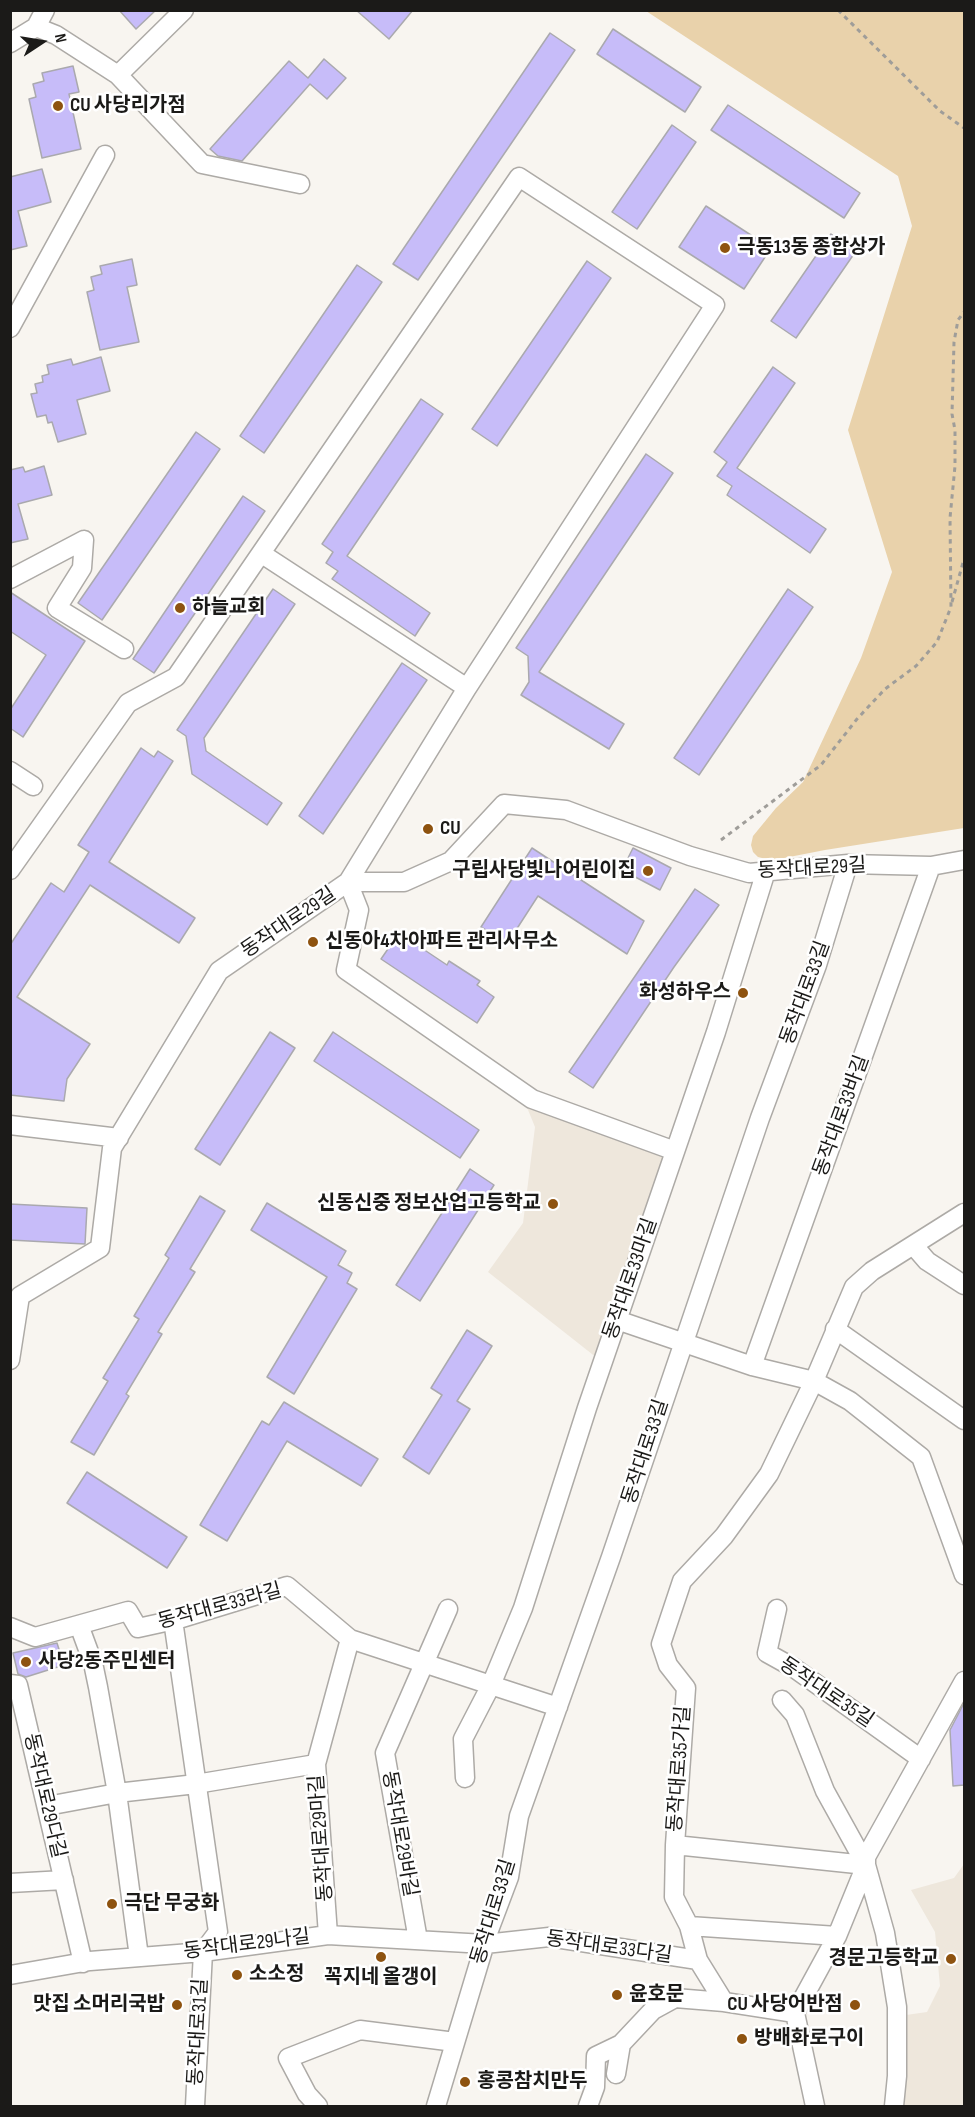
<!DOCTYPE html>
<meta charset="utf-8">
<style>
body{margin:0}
#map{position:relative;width:975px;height:2117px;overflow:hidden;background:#f8f5f0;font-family:"Sofia Sans Condensed",sans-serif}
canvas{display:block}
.frame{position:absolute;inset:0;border:12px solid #1b1a18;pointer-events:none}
.north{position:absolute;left:12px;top:12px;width:60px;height:60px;-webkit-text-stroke:4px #fff;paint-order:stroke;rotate:78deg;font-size:16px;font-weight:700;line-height:24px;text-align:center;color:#1b1a18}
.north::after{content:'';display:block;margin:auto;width:21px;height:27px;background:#1b1a18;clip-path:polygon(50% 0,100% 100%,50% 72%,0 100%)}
</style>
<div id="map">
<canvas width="975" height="2117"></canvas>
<div class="frame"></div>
<div class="north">N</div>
</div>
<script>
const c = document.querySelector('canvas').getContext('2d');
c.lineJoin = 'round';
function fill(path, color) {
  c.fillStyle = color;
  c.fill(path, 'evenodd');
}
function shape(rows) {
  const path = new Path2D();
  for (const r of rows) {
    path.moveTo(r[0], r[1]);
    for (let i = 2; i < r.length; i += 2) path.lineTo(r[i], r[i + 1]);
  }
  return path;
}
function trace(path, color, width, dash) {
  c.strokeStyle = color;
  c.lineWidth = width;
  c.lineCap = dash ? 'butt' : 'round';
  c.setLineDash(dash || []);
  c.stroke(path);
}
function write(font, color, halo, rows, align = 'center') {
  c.font = font + ' "Sofia Sans Condensed","Noto Sans KR",sans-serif';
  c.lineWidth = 5;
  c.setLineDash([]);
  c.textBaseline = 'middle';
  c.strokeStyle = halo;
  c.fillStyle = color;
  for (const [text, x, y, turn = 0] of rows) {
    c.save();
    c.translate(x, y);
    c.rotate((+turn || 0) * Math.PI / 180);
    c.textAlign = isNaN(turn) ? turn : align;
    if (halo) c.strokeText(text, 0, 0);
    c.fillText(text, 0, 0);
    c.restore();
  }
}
fill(shape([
 [526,1105,664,1155,597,1358,488,1272,523,1223,535,1127],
 [964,1864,964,2106,898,2106,906,2015,927,2012,940,1986,935,1932,911,1890,954,1878]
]), '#eee7dc');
fill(shape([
 [646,11,964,11,964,828,825,850,784,858,766,859,758,857,753,852,751,845,753,836,776,808,803,782,861,658,892,572,848,430,912,226,898,176]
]), '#e9d2ab');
const building = shape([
 [119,10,156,10,136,29,119,10],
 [356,10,413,10,389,39,356,10],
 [613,29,701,87,685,112,597,54,613,29],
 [550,33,575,50,418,280,393,264,550,33],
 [324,59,346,78,327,99,310,84,242,161,218,156,210,149,289,61,308,78,324,59],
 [73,66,79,92,69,94,81,149,42,158,29,99,36,97,33,84,44,81,42,73,73,66],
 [728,105,860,193,844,218,711,130,728,105],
 [672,125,696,142,637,229,612,212,672,125],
 [42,169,51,202,18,211,27,246,10,250,10,177,42,169],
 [706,206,771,248,744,289,679,247,706,206],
 [831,234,856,251,796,338,771,321,831,234],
 [132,259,137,285,127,287,139,342,100,350,87,292,94,290,91,277,102,274,100,266,132,259],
 [587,261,611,278,497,446,472,429,587,261],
 [357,265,382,282,264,453,240,436,357,265],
 [101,357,110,391,77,400,86,434,58,442,52,422,48,423,46,415,37,417,31,394,37,393,35,384,43,382,42,376,49,374,47,365,71,359,73,365,101,357],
 [773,367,795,383,737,468,826,529,810,553,727,495,732,486,717,476,727,462,714,452,773,367],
 [421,399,443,414,347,556,430,613,415,636,332,579,338,571,326,563,333,552,322,544,421,399],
 [196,432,220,449,102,620,78,603,196,432],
 [646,454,673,473,539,672,624,724,609,749,521,695,529,682,528,656,516,648,646,454],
 [44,466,52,495,18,504,28,539,10,543,10,470,23,467,25,472,44,466],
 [243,496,265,511,154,673,133,659,243,496],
 [273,589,295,604,204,738,206,751,282,803,267,825,192,774,186,736,177,730,273,589],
 [788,589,813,607,699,775,674,758,788,589],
 [10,592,85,641,23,737,10,728,10,710,46,655,10,631,10,592],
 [402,663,427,680,323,834,299,816,402,663],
 [141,748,154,757,158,751,173,761,109,862,195,918,179,943,90,885,17,997,90,1044,67,1079,64,1101,10,1095,10,945,51,883,64,892,89,852,78,845,141,748],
 [532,848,644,921,627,954,538,896,507,944,481,927,532,848],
 [633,848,671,868,660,890,622,870,633,848],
 [695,889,719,905,674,967,593,1088,569,1072,695,889],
 [399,933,447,965,449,961,480,981,477,985,494,997,477,1023,381,959,399,933],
 [270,1032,295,1048,220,1165,195,1149,270,1032],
 [333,1032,479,1130,460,1158,314,1061,333,1032],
 [470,1169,494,1185,420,1301,396,1285,470,1169],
 [200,1196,225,1211,190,1269,195,1272,158,1332,162,1334,126,1394,129,1396,94,1455,71,1442,108,1381,103,1378,139,1319,134,1316,169,1258,165,1255,200,1196],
 [267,1203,346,1251,338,1265,352,1273,347,1283,357,1289,294,1394,267,1377,327,1277,251,1230,267,1203],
 [10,1204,87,1208,85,1244,10,1240,10,1204],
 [467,1330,492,1346,457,1401,470,1409,429,1474,403,1457,442,1395,431,1388,467,1330],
 [284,1402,378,1459,361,1486,287,1441,227,1541,200,1525,262,1421,269,1425,284,1402],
 [87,1472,187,1537,167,1568,67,1503,87,1472],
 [57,1643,64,1665,26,1677,18,1674,13,1653,57,1643],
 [964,1703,964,1785,953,1786,950,1730,964,1703]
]);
fill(building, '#c7bcf9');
trace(building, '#aaa9ae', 1.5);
const minor = shape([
 [184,10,118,75,202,164,300,184],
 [36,27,56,35,118,75],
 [10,43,36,27,45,10],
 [10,328,105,155],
 [84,540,82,568,57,608,124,649],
 [262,554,467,688],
 [10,579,84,540],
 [10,771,33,786],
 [10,870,128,703,176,677,519,177,715,305,467,688,348,882],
 [348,882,359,910,346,970,532,1099,675,1151],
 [10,1125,119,1138],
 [914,1246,927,1261,964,1285],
 [617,1320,752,1366,814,1381,850,1401,921,1457,964,1575],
 [835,1329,964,1420],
 [10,1360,20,1296,100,1248,112,1148,219,971,348,882,404,882,451,861,504,804,566,810,690,856,749,873,848,864,931,866,964,860],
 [752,1366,931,866],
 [777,1609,767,1653,794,1668,921,1759],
 [173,1620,218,1932,203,1952,195,2106],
 [79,1625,93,1663,98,1687,117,1793,139,1957],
 [10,1627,35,1637,128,1611,138,1628,179,1619,287,1586,350,1639,558,1707],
 [10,1684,18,1685,83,1963],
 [782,1700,795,1715,825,1791,866,1865,885,1933,897,2007,897,2076,894,2106],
 [465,1778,463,1739,491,1685,523,1608,587,1408,716,1032,766,871],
 [47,1806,117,1793,196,1784,316,1764],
 [675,1845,866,1865],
 [10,1883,64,1880],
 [689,1926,837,1936],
 [328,1935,316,1764,350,1639],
 [418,1940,385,1753,448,1609],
 [10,1975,90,1961,203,1952,328,1935,485,1944,549,1937,698,1960],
 [795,2013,724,2002,698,1960,689,1926,674,1897,675,1845,686,1688,668,1665,661,1644,682,1581,724,1536,769,1474,814,1381,854,1287,872,1271,964,1213],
 [616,2074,621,2044],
 [318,2106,307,2094,288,2058,360,2030,455,2042],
 [436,2106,489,1930,509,1877,519,1816,611,1557,760,1118,817,965,848,864],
 [588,2106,595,2087,596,2056,621,2044,653,2010,675,1998,724,2002],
 [815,2106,795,2013,837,1936,866,1865,866,1857,964,1681]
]);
trace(minor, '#adaaa6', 21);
trace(shape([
 [838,10,940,111,964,128],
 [952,602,964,559],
 [721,840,821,765,857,719,885,689,916,666,937,642,951,607,950,518,955,466,955,430,952,414,954,342,958,320,964,312]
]), '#9f9d99', 3, [4.5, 4.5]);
trace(minor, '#fff', 18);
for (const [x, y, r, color] of [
 [58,106,6,"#8e5310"],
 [725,248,6,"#8e5310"],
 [180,608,6,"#8e5310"],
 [428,829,6,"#8e5310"],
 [648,871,6,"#8e5310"],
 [313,942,6,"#8e5310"],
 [743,993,6,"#8e5310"],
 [553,1204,6,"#8e5310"],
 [26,1662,6,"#8e5310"],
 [112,1904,6,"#8e5310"],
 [381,1957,6,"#8e5310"],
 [951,1959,6,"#8e5310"],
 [237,1975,6,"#8e5310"],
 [617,1995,6,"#8e5310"],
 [177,2005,6,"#8e5310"],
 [855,2005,6,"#8e5310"],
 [742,2039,6,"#8e5310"],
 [465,2082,6,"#8e5310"]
]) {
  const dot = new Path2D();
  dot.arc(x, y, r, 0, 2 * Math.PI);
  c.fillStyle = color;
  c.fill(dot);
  trace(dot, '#fff', 2);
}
write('bold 20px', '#1b1a18', '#fff', [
 ["CU 사당리가점",70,106],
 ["극동13동 종합상가",737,248],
 ["하늘교회",192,608],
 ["CU",440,829],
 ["구립사당빛나어린이집",636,871,"right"],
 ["신동아4차아파트 관리사무소",325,942],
 ["화성하우스",731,993,"right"],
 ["신동신중 정보산업고등학교",541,1204,"right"],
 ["사당2동주민센터",38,1662],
 ["극단 무궁화",124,1904],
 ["경문고등학교",939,1959,"right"],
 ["소소정",249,1975],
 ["꼭지네 올갱이",381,1978,"center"],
 ["윤호문",629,1995],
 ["맛집 소머리국밥",165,2005,"right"],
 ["CU 사당어반점",843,2005,"right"],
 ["방배화로구이",754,2039],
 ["홍콩참치만두",477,2082]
], 'left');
write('20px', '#1b1a18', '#fff', [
 ["동작대로29길",812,869,-3],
 ["동작대로29길",289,923,-34],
 ["동작대로33길",806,993,-70],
 ["동작대로33바길",842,1116,-70],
 ["동작대로33마길",631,1279,-71],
 ["동작대로33길",646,1452,-72],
 ["동작대로33라길",220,1607,-15],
 ["동작대로35길",826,1693,34],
 ["동작대로35가길",680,1769,-86],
 ["동작대로29다길",44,1796,77],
 ["동작대로29바길",399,1834,80],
 ["동작대로29마길",322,1838,-94],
 ["동작대로33길",494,1912,-73],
 ["동작대로29나길",247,1945,-7],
 ["동작대로33다길",609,1948,8],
 ["동작대로31길",199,2032,-87]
]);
</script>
